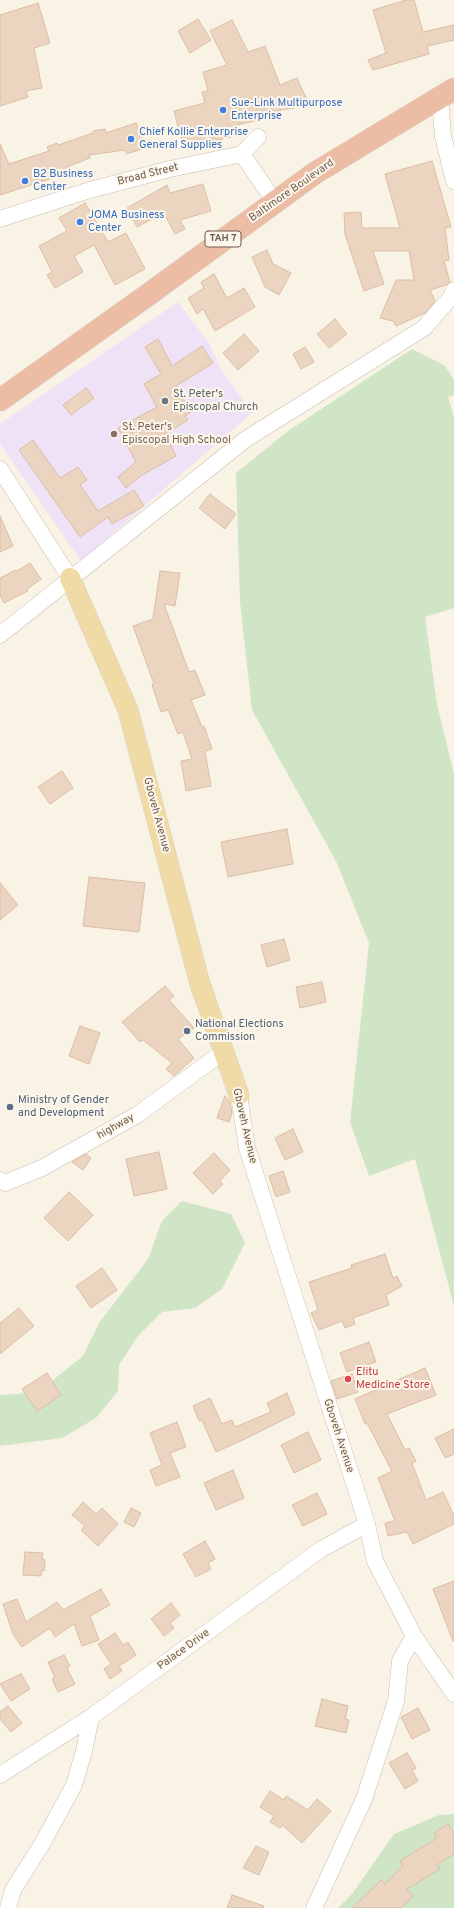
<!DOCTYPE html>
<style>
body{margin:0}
canvas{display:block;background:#f9f3e6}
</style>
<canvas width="454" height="1908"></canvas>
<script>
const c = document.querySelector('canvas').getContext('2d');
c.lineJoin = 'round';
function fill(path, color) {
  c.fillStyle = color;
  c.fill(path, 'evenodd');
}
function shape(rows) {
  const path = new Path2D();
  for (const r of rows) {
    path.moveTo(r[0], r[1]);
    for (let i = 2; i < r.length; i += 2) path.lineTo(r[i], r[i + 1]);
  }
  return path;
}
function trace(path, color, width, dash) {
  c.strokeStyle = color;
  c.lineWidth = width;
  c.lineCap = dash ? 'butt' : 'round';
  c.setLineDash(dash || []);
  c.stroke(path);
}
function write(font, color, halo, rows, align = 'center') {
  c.font = font + ' Overpass,sans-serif';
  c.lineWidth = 4;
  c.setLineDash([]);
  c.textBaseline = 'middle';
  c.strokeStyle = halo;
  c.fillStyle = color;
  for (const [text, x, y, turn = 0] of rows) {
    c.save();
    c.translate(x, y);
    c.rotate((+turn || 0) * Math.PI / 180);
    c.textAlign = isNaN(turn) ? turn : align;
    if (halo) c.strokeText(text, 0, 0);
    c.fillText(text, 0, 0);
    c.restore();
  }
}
fill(shape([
 [178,302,209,343,222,371,252,413,81,561,0,444,0,424]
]), '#f0e2f6');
fill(shape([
 [412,349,444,365,454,379,454,395,448,397,454,417,454,608,425,617,437,704,454,774,454,1306,415,1159,369,1176,350,1122,369,943,336,861,252,710,240,602,236,473,288,431],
 [182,1201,231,1214,245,1243,222,1289,195,1308,162,1312,138,1336,119,1365,118,1391,96,1418,62,1438,0,1446,0,1395,20,1394,53,1380,83,1356,99,1323,148,1259,162,1221],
 [454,1813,454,1908,338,1908,352,1894,394,1834,439,1815,452,1814]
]), '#d0e5c6');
const building = shape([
 [406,0,414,0,423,32,454,25,454,40,427,46,429,54,373,70,368,60,386,53,373,10,406,0],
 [38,3,50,43,34,48,42,88,26,91,28,97,0,106,0,15,38,3],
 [198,19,211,40,190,53,178,31,198,19],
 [232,20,248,52,265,46,280,85,297,78,308,102,292,109,292,108,266,113,267,118,237,125,239,135,213,141,213,138,183,146,174,111,205,103,202,92,208,91,203,72,227,65,210,31,232,20],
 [136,123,145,148,127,154,125,150,89,155,90,158,67,167,68,170,56,175,56,177,0,195,0,144,9,164,49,151,47,147,57,143,58,145,93,133,93,131,105,129,106,133,136,123],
 [432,161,451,227,445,228,449,260,444,261,450,282,446,285,430,290,435,301,425,313,396,326,393,321,380,318,396,280,414,280,409,251,373,251,384,284,364,291,345,234,344,213,361,212,362,228,400,228,385,174,432,161],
 [203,184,211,211,180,220,185,229,175,234,165,215,155,220,154,218,137,227,127,208,167,185,170,193,203,184],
 [85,203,108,242,126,233,145,269,115,285,94,245,74,256,83,272,55,288,47,275,52,272,39,246,67,231,59,218,85,203],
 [267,250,273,264,291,273,279,295,265,287,252,257,267,250],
 [214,274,227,298,244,288,255,307,215,331,203,309,197,314,188,298,204,288,201,282,214,274],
 [335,319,347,334,329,348,317,334,335,319],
 [244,334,259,351,238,370,223,353,244,334],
 [158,339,172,366,202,346,213,363,176,386,191,412,185,416,188,420,165,434,176,456,142,475,126,488,118,477,136,462,118,428,157,407,144,384,161,374,145,347,158,339],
 [305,347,314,362,301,369,293,354,305,347],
 [86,388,94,398,71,415,63,405,86,388],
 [33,440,60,478,78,467,87,480,80,485,98,511,134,490,144,506,112,524,108,517,80,537,19,450,33,440],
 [210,494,236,514,225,529,199,508,210,494],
 [0,516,13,546,0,552,0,516],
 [30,563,41,579,27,589,28,591,4,603,0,595,0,578,16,570,17,571,30,563],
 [160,571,180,573,175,606,164,604,189,672,195,670,205,695,191,700,202,727,204,726,212,749,205,751,211,786,186,791,181,761,192,759,183,732,178,734,168,710,161,712,152,685,154,684,133,626,153,619,160,571],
 [62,771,73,788,50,804,38,787,62,771],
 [287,829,293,864,228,877,221,842,287,829],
 [89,877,145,883,139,932,83,926,89,877],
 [0,883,18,905,0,920,0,883],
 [284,939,290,960,267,967,261,945,284,939],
 [322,982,326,1002,300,1008,296,987,322,982],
 [165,986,174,996,169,1000,194,1028,178,1039,194,1058,174,1076,166,1069,172,1063,143,1040,140,1042,122,1022,165,986],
 [80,1026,100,1033,89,1064,69,1056,80,1026],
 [225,1096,230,1102,232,1113,229,1122,217,1118,225,1096],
 [293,1129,303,1152,285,1160,275,1138,293,1129],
 [159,1152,167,1189,134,1196,126,1159,159,1152],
 [214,1153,230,1170,220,1181,223,1184,213,1194,193,1173,214,1153],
 [86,1154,91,1158,83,1170,72,1162,86,1154],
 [283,1171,290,1192,276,1197,269,1176,283,1171],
 [69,1192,93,1215,68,1241,44,1218,69,1192],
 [385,1254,393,1278,397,1276,402,1286,386,1295,389,1305,353,1318,355,1324,345,1328,342,1321,319,1330,311,1313,318,1310,309,1282,352,1268,351,1265,385,1254],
 [102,1268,117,1290,91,1308,76,1286,102,1268],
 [19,1308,34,1326,0,1354,0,1323,19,1308],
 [369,1342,376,1362,347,1372,340,1353,369,1342],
 [425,1368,436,1395,387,1414,405,1450,409,1448,416,1461,412,1463,426,1500,443,1492,454,1516,454,1524,413,1544,407,1532,388,1536,385,1523,395,1521,378,1478,392,1471,367,1423,365,1424,355,1399,425,1368],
 [47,1373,61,1395,37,1411,22,1389,47,1373],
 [352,1374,358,1392,337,1399,331,1381,352,1374],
 [287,1393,295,1414,245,1439,216,1452,202,1420,199,1421,193,1406,210,1398,222,1424,232,1420,235,1427,271,1412,267,1403,287,1393],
 [177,1422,186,1447,170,1453,180,1477,156,1486,150,1470,162,1465,150,1433,177,1422],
 [454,1429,454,1454,445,1458,435,1438,454,1429],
 [308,1432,321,1460,294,1473,281,1445,308,1432],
 [233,1470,244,1498,216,1510,204,1483,233,1470],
 [317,1493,327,1514,303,1526,292,1505,317,1493],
 [83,1502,96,1514,102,1508,118,1524,98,1546,81,1530,85,1526,72,1515,83,1502],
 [131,1508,141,1513,134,1527,124,1522,131,1508],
 [205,1541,215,1559,208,1563,211,1569,196,1577,183,1554,205,1541],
 [25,1552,43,1553,42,1559,45,1560,44,1571,42,1570,41,1576,23,1575,25,1552],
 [454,1581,454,1641,453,1641,433,1589,454,1581],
 [101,1589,110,1605,90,1616,99,1640,82,1646,74,1624,55,1637,50,1628,22,1647,13,1634,3,1604,17,1599,26,1622,57,1602,63,1610,101,1589],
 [171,1603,180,1615,170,1623,174,1628,164,1636,151,1619,171,1603],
 [115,1633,123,1645,128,1642,136,1655,119,1666,122,1671,110,1679,104,1669,111,1664,98,1644,115,1633],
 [64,1655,70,1666,67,1668,75,1684,58,1692,52,1679,55,1678,48,1662,64,1655],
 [21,1674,30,1689,11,1701,0,1684,21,1674],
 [322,1699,348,1706,345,1719,349,1720,346,1733,315,1726,322,1699],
 [8,1706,22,1723,11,1732,0,1719,0,1712,8,1706],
 [418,1708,430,1730,412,1739,401,1717,418,1708],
 [407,1753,416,1768,412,1770,418,1781,405,1789,389,1763,407,1753],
 [270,1791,284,1800,286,1796,308,1810,317,1799,331,1811,302,1843,282,1825,280,1828,270,1822,274,1816,260,1807,270,1791],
 [448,1824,454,1834,454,1854,437,1865,440,1869,407,1889,413,1896,401,1908,352,1908,381,1880,385,1884,403,1866,400,1861,437,1838,434,1833,448,1824],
 [256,1846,269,1852,259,1875,243,1868,256,1846],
 [232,1895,264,1906,263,1908,227,1908,232,1895]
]);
fill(building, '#ebd5c1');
trace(building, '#dcbda3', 1);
const minor = shape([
 [440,99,443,136,454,181],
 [242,154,258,137],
 [0,219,90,190,170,169,242,154,275,202],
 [0,469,70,578],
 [0,635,246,439,424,328,451,297,454,290],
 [239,1095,247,1148,367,1524,375,1561,414,1636,454,1694],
 [0,1180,5,1183,42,1168,137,1115,223,1052],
 [0,1775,91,1717,320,1550,367,1524],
 [8,1908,13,1890,42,1844,74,1785,84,1751,91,1717],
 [314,1908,364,1799,396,1701,400,1661,414,1636]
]);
const major = shape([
 [70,578,128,710,200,984,239,1095]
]);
const highway = shape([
 [0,400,145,297,315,173,454,89]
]);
trace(minor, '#c9bcad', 17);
trace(major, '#d7d1cd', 21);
trace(highway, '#d7d1cd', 23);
trace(minor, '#fff', 16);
trace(major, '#f0dba6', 20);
trace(highway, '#ecbda4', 22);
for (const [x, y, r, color] of [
 [223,110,4,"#3f7fe0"],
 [131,139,4,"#3f7fe0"],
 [25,181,4,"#3f7fe0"],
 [80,222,4,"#3f7fe0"],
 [165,401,4,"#6b7280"],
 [114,434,4,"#8d6e63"],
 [187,1031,4,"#5c6f8a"],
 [10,1107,4,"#5c6f8a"],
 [348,1379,4,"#e0444e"]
]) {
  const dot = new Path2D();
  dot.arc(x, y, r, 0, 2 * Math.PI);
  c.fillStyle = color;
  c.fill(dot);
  trace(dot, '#fdf7eb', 1.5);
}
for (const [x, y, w] of [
 [223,239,36]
]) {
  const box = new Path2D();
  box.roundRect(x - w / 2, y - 8, w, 16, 3);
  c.fillStyle = '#fdf7eb';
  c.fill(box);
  trace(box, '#6f5c4e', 1);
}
write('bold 10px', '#6f5c4e', null, [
 ["TAH 7",223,239]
]);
write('11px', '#366cbe', '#fdf7eb', [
 ["Sue-Link Multipurpose",231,104],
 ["Enterprise",231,117],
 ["Chief Kollie Enterprise",139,133],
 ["General Supplies",139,146],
 ["B2 Business",33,175],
 ["Center",33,188],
 ["JOMA Business",88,216],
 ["Center",88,229]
], 'left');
write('11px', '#6f5c4e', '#fdf7eb', [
 ["Broad Street",148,175,-14],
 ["Baltimore Boulevard",292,191,-35],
 ["Gboveh Avenue",156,815,75],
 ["Gboveh Avenue",244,1126,77],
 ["highway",116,1127,-30],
 ["Gboveh Avenue",338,1436,72],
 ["Palace Drive",184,1650,-36]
]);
write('11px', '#5b616d', '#fdf7eb', [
 ["St. Peter's",173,395],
 ["Episcopal Church",173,408]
], 'left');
write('11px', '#785e54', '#fdf7eb', [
 ["St. Peter's",122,428],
 ["Episcopal High School",122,441]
], 'left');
write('11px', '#4e5e75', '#fdf7eb', [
 ["National Elections",195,1025],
 ["Commission",195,1038],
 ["Ministry of Gender",18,1101],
 ["and Development",18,1114]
], 'left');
write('11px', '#be3a42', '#fdf7eb', [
 ["Elitu",356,1373],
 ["Medicine Store",356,1386]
], 'left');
</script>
